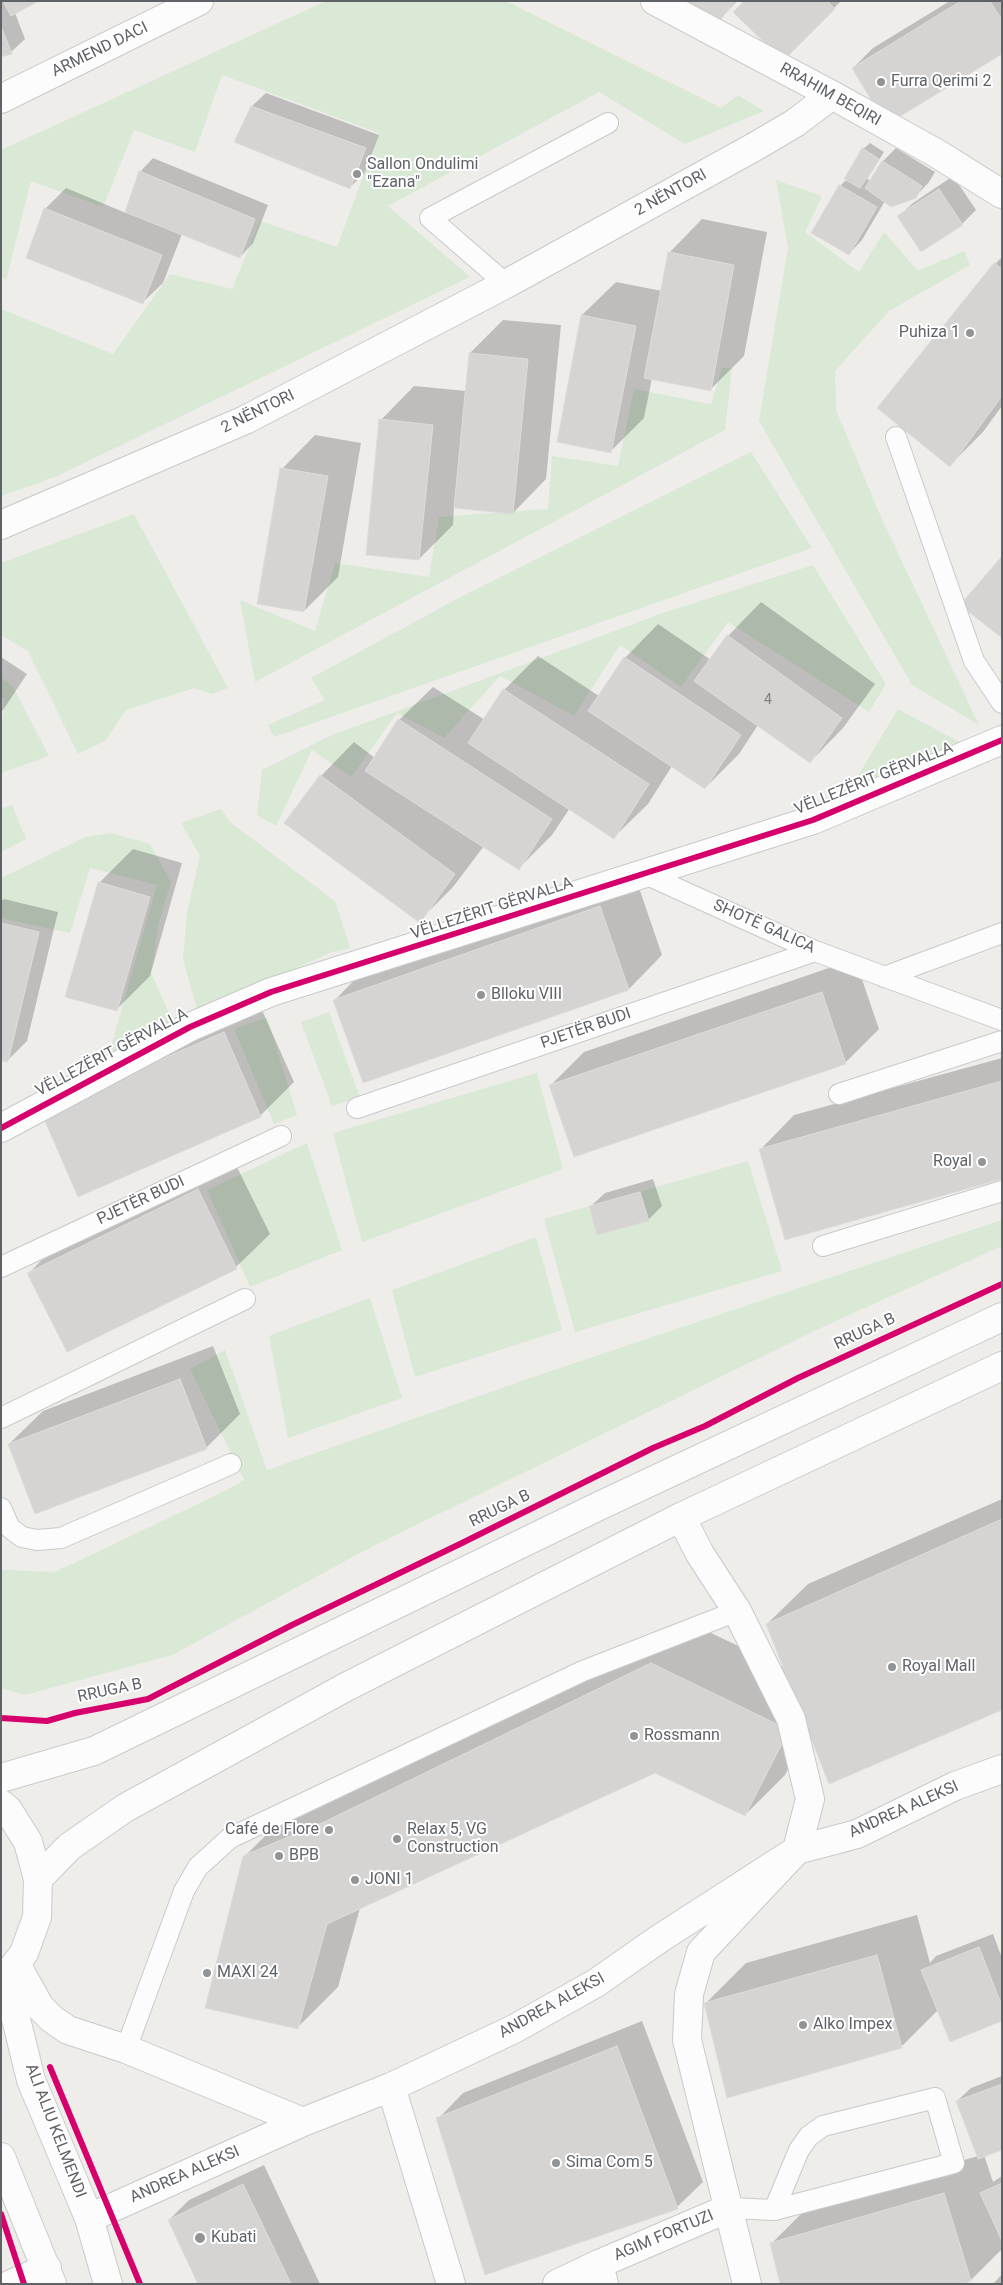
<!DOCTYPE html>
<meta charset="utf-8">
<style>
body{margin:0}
#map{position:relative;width:1003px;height:2285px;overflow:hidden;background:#eeedea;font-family:Roboto,sans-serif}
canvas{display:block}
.frame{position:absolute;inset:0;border:2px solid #5f6267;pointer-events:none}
</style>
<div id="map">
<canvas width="1003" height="2285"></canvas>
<div class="frame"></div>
</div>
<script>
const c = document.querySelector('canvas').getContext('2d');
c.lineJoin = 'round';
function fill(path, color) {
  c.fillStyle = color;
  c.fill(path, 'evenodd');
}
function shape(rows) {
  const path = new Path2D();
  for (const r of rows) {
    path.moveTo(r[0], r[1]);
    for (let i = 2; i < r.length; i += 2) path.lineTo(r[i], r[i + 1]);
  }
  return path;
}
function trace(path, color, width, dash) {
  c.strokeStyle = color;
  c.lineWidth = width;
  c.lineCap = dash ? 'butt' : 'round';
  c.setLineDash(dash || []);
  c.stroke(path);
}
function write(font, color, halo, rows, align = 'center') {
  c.font = font + ' Roboto,sans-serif';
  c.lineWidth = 4;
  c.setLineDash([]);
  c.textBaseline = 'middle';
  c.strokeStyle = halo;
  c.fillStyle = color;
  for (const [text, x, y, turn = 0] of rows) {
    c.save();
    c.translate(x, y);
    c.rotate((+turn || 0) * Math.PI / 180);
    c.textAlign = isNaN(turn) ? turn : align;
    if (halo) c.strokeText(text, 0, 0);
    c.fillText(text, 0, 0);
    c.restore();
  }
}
fill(shape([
 [326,1,506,1,721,108,738,95,764,111,685,144,599,92,388,206,470,277,55,477,1,496,1,309,113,354,170,274,232,289,260,221,337,247,379,133,222,75,195,152,134,130,103,207,31,181,6,281,1,275,1,150],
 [776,180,822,196,805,232,859,272,884,232,918,271,964,251,970,265,889,311,835,371,836,410,881,517,979,725,912,685,759,421,788,248],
 [722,368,732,368,725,430,255,682,240,600,315,631,335,563,429,577,439,517,548,509,552,456,618,466,634,389,711,404],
 [751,452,812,548,274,737,268,725,325,700,311,678,457,599],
 [134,514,228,688,212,694,194,688,126,710,105,741,78,754,28,651,1,635,1,563],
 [813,565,886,684,869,712,728,622,681,687,620,645,574,716,500,676,444,738,397,713,351,777,312,750,276,826,257,815,262,770,327,737,663,613],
 [1,677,13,687,49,756,1,773,1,721,3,717,4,699,1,697],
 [898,709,965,745,850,789],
 [12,805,26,839,1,852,1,809],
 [221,809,230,822,335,901,350,948,330,953,198,1013,183,959,187,912,200,856,181,823],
 [111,833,150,844,171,882,159,923,151,973,173,1021,109,1053,157,885,90,868,70,933,1,918,1,878,86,837],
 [329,1012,360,1097,332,1106,301,1022],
 [267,1017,297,1115,274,1124,234,1029],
 [537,1073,563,1169,362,1242,333,1133],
 [307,1143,342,1250,250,1287,207,1190],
 [748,1161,782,1271,575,1332,544,1219],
 [1002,1220,1002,1246,827,1325,373,1546,172,1655,25,1695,1,1688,1,1567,3,1570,55,1572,223,1492,244,1480,190,1369,225,1350,267,1470,542,1374],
 [536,1237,562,1330,415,1377,392,1290],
 [370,1298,402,1398,288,1438,269,1336]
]), '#d9e9d6');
fill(shape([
 [1,1,37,1,15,13,25,39,11,52,1,56],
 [681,1,737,1,714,26],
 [746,1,841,1,797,46],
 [950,1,1002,1,1002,53,853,68,873,48],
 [266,93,379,135,364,174,350,187,252,106],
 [870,143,884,152,867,179,871,181,883,161,896,148,935,172,929,182,915,197,885,201,862,240,849,254,813,232,840,186,847,179,863,149],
 [153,158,268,205,253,243,240,257,182,234,163,283,142,303,28,257,46,208,66,188,126,213,140,172],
 [953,176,976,210,962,224,899,216,913,203],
 [702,219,767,232,744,356,710,390,652,378,644,418,611,451,582,315,616,282,662,291,669,253],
 [1002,257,1002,406,983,432,950,465,995,264],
 [503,320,561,325,546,479,513,513,454,507,453,525,419,559,381,420,414,386,466,391,470,353],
 [315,435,361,443,338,577,304,611,282,469],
 [761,602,875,684,843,728,810,762,758,725,739,754,705,788,672,766,648,804,614,837,570,808,552,835,518,869,484,846,453,887,419,921,321,776,354,742,375,758,399,720,433,687,485,720,504,690,538,656,599,696,625,658,658,624,711,660,728,636],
 [1,657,27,674,1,713],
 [133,849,182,863,150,976,116,1010,99,883],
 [634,873,662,955,629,989,364,1082,335,1000,368,966],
 [4,899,58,912,27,1041,7,1061,1,1060,1,901],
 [855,959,879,1029,845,1063,550,1086,584,1052],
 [257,999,294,1082,260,1116,79,1195,42,1113],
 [1002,1058,1002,1178,761,1149,794,1115],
 [232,1157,270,1234,236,1267,68,1351,29,1273,62,1239],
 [653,1179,662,1206,648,1220,591,1206,605,1193],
 [213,1346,240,1414,206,1448,9,1444,43,1411],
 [1002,1499,1002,1708,809,1729,785,1775,745,1815,655,1772,360,1908,338,1987,297,2028,244,1857,285,1816,692,1624,785,1668,767,1624,808,1584],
 [917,1915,930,1963,936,1956,993,1934,1002,1958,1002,2020,938,2010,901,2047,706,2003,746,1963],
 [642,2021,703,2182,677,2207,438,2119,463,2093],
 [1002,2076,1002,2148,984,2155,993,2182,1002,2176,1002,2249,971,2280,959,2284,771,2244,811,2204,978,2156,957,2101,971,2088],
 [264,2165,320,2284,199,2284,169,2220,189,2200],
 [1002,2274,1002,2284,994,2284,994,2283]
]), '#0003');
const building = shape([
 [3,1,39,1,11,16,3,1],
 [679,1,735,1,714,28,679,1],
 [744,1,827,1,835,9,783,61,733,12,744,1],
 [961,1,990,1,1002,20,1002,54,886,125,852,68,961,1],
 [1,26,12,54,1,57,1,26],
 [251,106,366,148,350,189,234,142,251,106],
 [862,148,879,159,860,188,844,179,862,148],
 [882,161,922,186,916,198,891,207,865,188,882,161],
 [139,171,255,219,240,258,125,212,139,171],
 [839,185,877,207,849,255,811,233,839,185],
 [939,189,963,225,921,252,897,216,939,189],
 [44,208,162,255,143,304,26,258,44,208],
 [668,252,734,265,711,391,644,378,668,252],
 [994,263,1002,269,1002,396,950,467,877,408,994,263],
 [581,315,636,326,611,453,557,442,581,315],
 [469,353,528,359,513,514,454,508,469,353],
 [379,419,433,425,419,560,366,555,379,419],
 [280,468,328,476,304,612,257,604,280,468],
 [1002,556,1002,638,960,605,1002,556],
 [727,635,842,718,810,763,694,681,727,635],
 [624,657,741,735,705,789,588,711,624,657],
 [503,689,649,784,614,839,468,743,503,689],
 [398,719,552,819,519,870,365,771,398,719],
 [320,775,455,874,420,923,284,823,320,775],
 [98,882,150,897,117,1011,65,997,98,882],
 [600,906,629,990,363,1083,333,1000,600,906],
 [1,923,39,932,8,1062,1,1061,1,923],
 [822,992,846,1064,574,1157,549,1085,822,992],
 [224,1032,261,1117,78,1197,41,1112,224,1032],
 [1002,1081,1002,1179,785,1240,759,1149,1002,1081],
 [198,1189,237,1269,67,1352,27,1273,198,1189],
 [640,1192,649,1221,597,1235,589,1206,640,1192],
 [180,1379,207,1449,35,1514,8,1444,180,1379],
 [1002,1519,1002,1710,829,1784,766,1624,1002,1519],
 [651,1663,789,1730,745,1816,655,1773,327,1924,298,2029,205,2008,243,1856,324,1822,651,1663],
 [979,1947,1002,2006,1002,2021,950,2042,921,1970,979,1947],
 [877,1955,902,2048,727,2098,704,2003,877,1955],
 [617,2046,678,2209,485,2275,436,2118,617,2046],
 [1002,2084,1002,2150,978,2159,956,2101,1002,2084],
 [1002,2183,1002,2241,980,2193,1002,2183],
 [243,2184,291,2284,198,2284,168,2220,243,2184],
 [944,2193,971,2281,963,2284,780,2284,770,2243,944,2193]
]);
fill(building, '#d5d4d3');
trace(building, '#dddcd9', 1);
const lane = shape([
 [506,284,430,218,608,123],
 [896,437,974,661,1002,703],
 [645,874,815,951,1002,1020],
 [884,977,1002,933],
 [839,1094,1002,1041],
 [357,1108,815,951],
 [823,1246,1002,1191],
 [1,1267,281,1136],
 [1,1418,245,1299],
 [1,1508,10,1528,22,1537,37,1540,61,1538,231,1464],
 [126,2049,184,1891,198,1867,230,1838,583,1671,737,1611],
 [729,2208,774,2210,954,2163,935,2098,823,2126,809,2136,799,2150,774,2210]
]);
const street = shape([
 [1,99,199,1],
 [1,525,245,420,506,284,756,146,795,123,832,95],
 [1,1128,190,1027,271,992,813,820,1002,740],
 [681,1517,700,1554,737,1611,791,1719,810,1799,797,1850,701,1952,689,1994,687,2040,747,2284],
 [16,1964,40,2007,52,2019,68,2030,126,2049,303,2122],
 [391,2087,451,2284],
 [89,2218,303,2122,391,2087,514,2029,596,1983,659,1939,797,1850,857,1834,955,1786,1002,1769],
 [599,2264,729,2208],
 [11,2284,47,2268],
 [557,2284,599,2264,604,2284]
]);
const secondary = shape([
 [655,1,832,95,936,153,1002,194],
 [1,1778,94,1751,599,1506,1002,1317],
 [1,1804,8,1810,28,1842,38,1879,37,1917,24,1953,1,1984],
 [38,1879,69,1847,125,1808,346,1687,681,1517,1002,1366],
 [6,1978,31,2080,89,2218,108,2284],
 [1,2157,52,2284]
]);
trace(lane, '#c9c9c9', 22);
trace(street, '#c9c9c9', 30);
trace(secondary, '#cbcbcb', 30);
trace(lane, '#fcfcfc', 20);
trace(street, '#fcfcfc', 28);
trace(secondary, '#fcfcfc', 28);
trace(shape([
 [1,1128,190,1027,271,992,813,820,1002,740],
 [1,1718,47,1721,75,1713,148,1699,292,1625,462,1543,653,1448,705,1426,798,1378,1002,1284],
 [50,2067,140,2284],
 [1,2214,24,2284]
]), '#d6006c', 6);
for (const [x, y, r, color] of [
 [881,82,5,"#919395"],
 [357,174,5,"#919395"],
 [970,333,5,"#919395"],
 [481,995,5,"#919395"],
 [982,1162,5,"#919395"],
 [892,1667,5,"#919395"],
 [634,1736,5,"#919395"],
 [329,1830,5,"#919395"],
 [397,1839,5,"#919395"],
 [279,1856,5,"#919395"],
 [355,1880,5,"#919395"],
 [207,1973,5,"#919395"],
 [803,2025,5,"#919395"],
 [556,2163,5,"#919395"],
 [200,2238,6,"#919395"]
]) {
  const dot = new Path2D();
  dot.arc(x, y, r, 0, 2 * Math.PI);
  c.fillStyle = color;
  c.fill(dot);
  trace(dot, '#fff', 2);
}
write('14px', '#7e8083', null, [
 ["4",768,700]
]);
write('16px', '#5f6267', '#fff', [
 ["ARMEND DACI",100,50,-26],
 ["RRAHIM BEQIRI",830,95,29],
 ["2 NËNTORI",671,193,-29],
 ["2 NËNTORI",258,412,-26],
 ["VËLLEZËRIT GËRVALLA",874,779,-22],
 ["VËLLEZËRIT GËRVALLA",492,909,-18],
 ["SHOTË GALICA",764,927,24],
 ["PJETËR BUDI",586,1029,-19],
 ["VËLLEZËRIT GËRVALLA",112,1053,-28],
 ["PJETËR BUDI",141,1201,-25],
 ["RRUGA B",865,1332,-25],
 ["RRUGA B",500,1509,-26],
 ["RRUGA B",110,1691,-12],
 ["ANDREA ALEKSI",904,1810,-24],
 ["ANDREA ALEKSI",552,2006,-29],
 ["ALI ALIU KELMENDI",55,2131,69],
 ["ANDREA ALEKSI",185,2175,-24],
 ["AGIM FORTUZI",664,2236,-23]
]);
write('16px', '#5f6267', '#fff', [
 ["Furra Qerimi 2",891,82],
 ["Sallon Ondulimi",367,165],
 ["\"Ezana\"",367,183],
 ["Puhiza 1",960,333,"right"],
 ["Blloku VIII",491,995],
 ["Royal",972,1162,"right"],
 ["Royal Mall",902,1667],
 ["Rossmann",644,1736],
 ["Café de Flore",319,1830,"right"],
 ["Relax 5, VG",407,1830],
 ["Construction",407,1848],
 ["BPB",289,1856],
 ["JONI 1",365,1880],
 ["MAXI 24",217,1973],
 ["Alko Impex",813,2025],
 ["Sima Com 5",566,2163],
 ["Kubati",211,2238]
], 'left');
</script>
